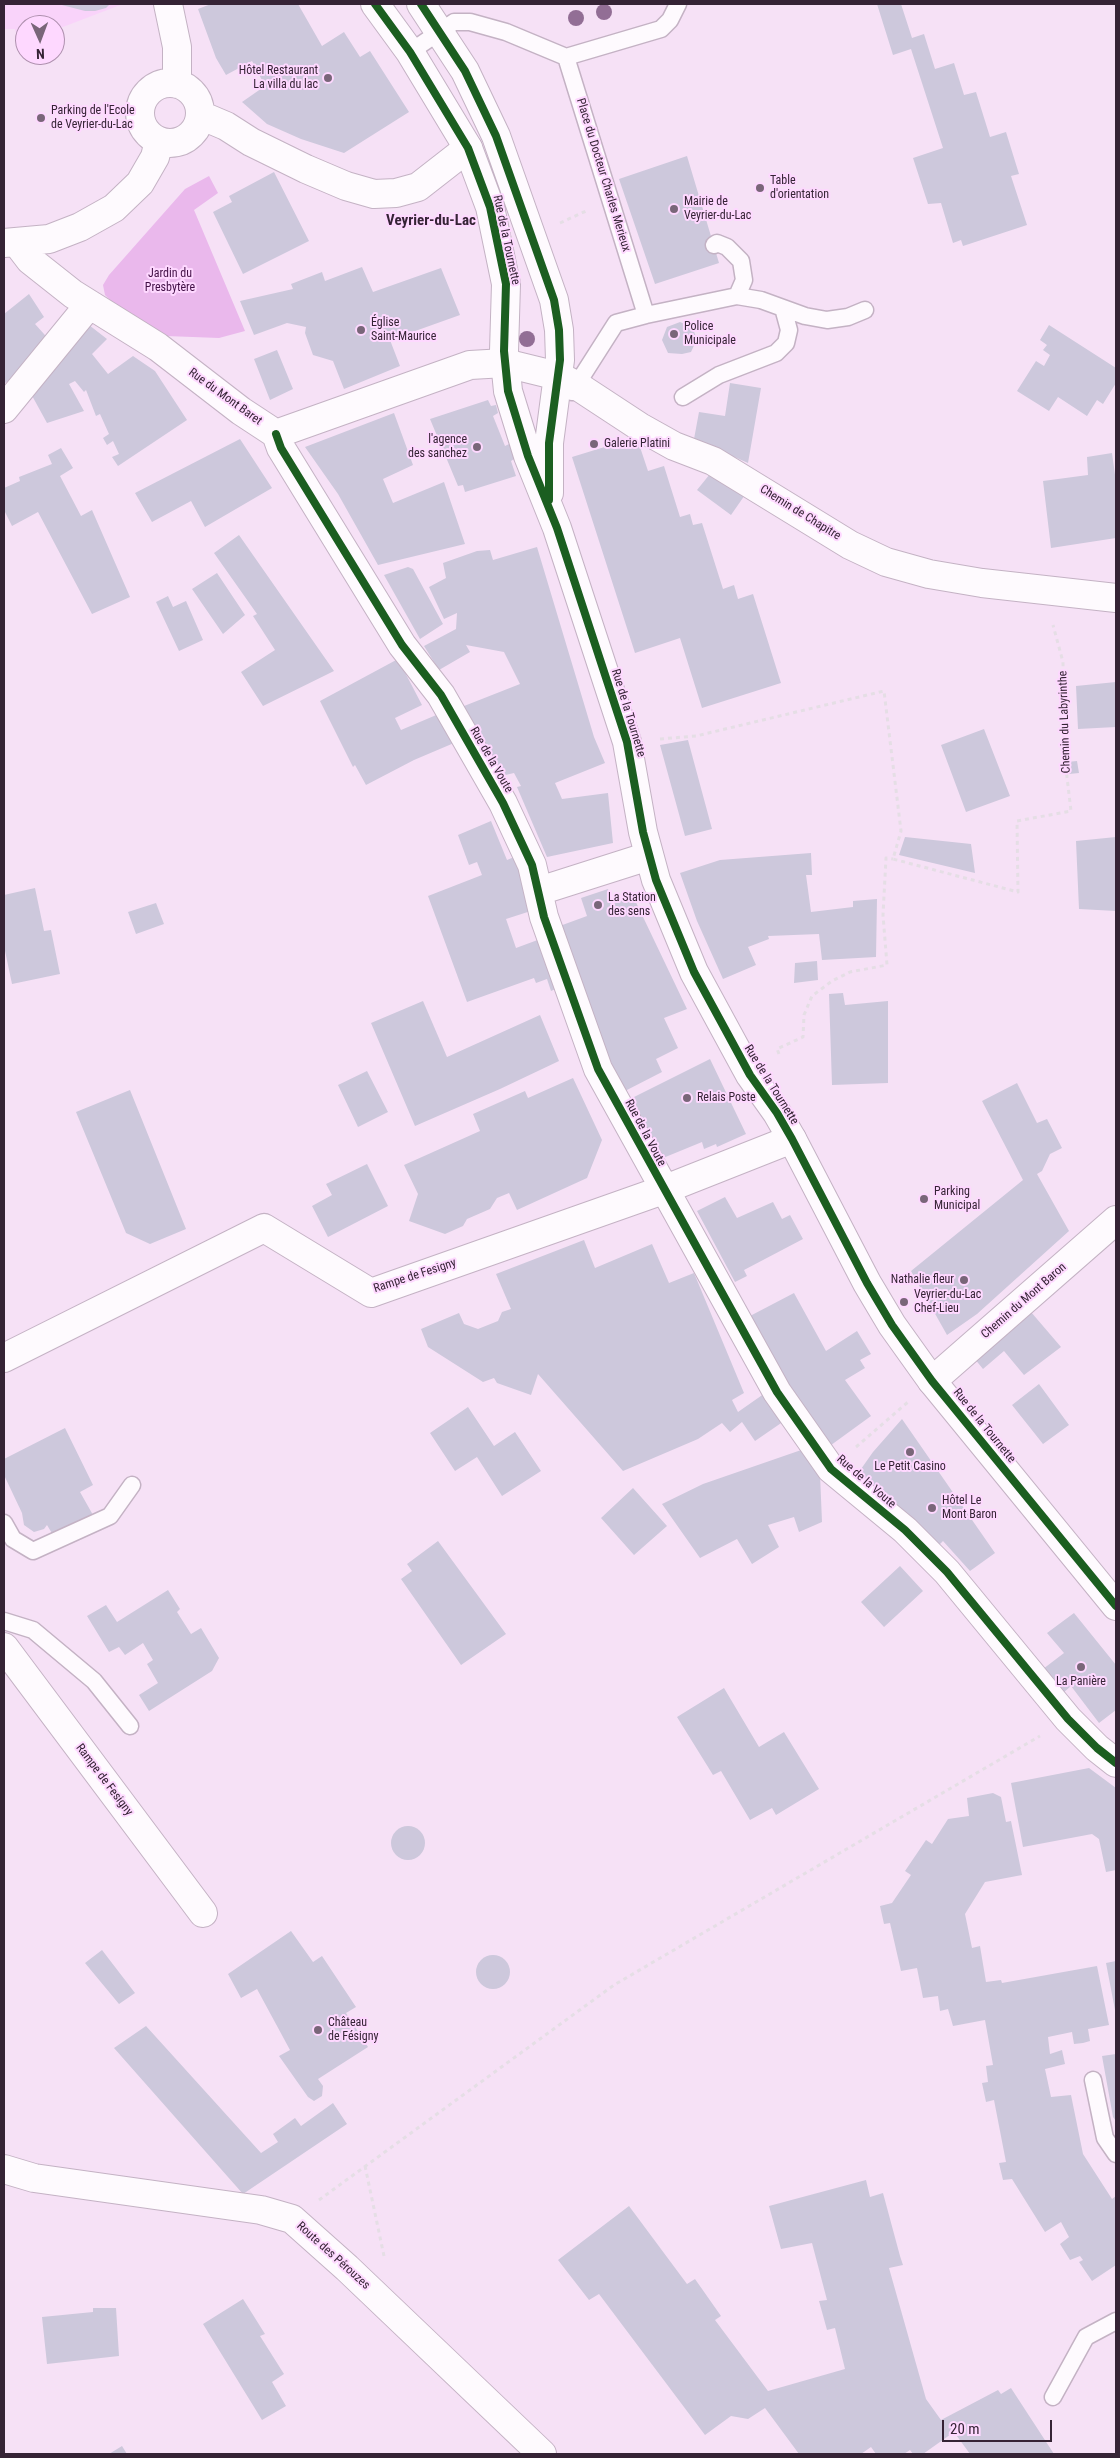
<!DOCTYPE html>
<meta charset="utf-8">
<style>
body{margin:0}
#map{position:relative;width:1120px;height:2458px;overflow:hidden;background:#f6e1f6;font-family:"Roboto Condensed",sans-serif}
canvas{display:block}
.frame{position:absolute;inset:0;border:5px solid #352335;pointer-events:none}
.north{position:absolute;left:15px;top:15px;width:50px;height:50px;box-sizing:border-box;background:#fed8ff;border:1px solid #ae90ae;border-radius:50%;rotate:178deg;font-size:14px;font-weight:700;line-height:20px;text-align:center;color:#352335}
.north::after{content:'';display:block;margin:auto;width:18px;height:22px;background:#796679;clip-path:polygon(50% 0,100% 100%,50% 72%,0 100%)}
.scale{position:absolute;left:942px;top:2420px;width:110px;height:22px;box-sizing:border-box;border:2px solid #352335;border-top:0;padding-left:6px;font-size:15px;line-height:18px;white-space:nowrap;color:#352335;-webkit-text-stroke:4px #fed8ff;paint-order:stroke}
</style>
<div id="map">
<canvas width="1120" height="2458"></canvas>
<div class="frame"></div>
<div class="north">N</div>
<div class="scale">20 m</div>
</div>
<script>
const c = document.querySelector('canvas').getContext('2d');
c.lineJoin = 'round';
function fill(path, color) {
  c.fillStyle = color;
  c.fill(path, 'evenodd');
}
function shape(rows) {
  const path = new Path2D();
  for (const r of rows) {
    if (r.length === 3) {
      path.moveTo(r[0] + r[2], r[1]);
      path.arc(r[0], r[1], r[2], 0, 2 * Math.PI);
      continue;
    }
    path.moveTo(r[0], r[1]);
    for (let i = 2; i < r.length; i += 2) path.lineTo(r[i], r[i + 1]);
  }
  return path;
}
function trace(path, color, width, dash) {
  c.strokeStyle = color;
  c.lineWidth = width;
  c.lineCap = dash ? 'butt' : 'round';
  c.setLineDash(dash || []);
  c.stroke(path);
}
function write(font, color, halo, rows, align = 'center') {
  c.font = font + ' "Roboto Condensed",sans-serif';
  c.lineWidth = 4;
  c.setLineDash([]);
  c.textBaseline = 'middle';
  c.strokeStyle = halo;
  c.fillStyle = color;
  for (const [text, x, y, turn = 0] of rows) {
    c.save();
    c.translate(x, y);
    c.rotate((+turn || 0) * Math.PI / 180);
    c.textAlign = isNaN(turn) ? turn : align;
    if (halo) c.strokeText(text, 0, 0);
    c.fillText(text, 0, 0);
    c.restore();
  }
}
fill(shape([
 [4,4,123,4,55,30,55,25,25,25,25,42,19,44,15,29,4,29]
]), '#f9d3fa');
fill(shape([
 [209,176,218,193,194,210,245,331,219,338,166,336,112,302,105,295,103,285,109,275,185,189]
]), '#eab8ec');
fill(shape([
 [58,4,110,4,106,8,95,11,85,11],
 [211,4,298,4,322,46,344,32,360,57,370,51,409,112,344,153,301,139,267,124,242,102,265,86,252,61,226,75,216,58,198,9],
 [877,4,901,4,912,38,924,34,935,69,954,63,964,95,976,92,990,137,1006,132,1019,174,1011,176,1027,225,963,246,961,240,953,243,941,203,928,204,913,158,943,148,911,49,893,55],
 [687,156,719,263,655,284,619,179],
 [274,172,309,241,243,274,213,212,232,202,229,196],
 [362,267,373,292,441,268,460,315,390,340,400,366,344,389,333,361,313,355,305,333,306,327,287,323,254,335,240,301,293,289,291,284,322,272,325,281],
 [29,294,44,317,35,324,53,344,4,384,4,314],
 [680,322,692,327,697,339,691,352,682,354,668,353,662,340,667,327],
 [89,325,107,339,92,354,108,374,133,356,155,371,187,420,118,466,112,457,119,454,113,441,107,445,103,438,109,434,100,414,96,416,86,390,84,392,75,381,69,384,84,411,47,423,30,392],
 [1049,325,1116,368,1116,383,1103,404,1097,400,1087,416,1058,397,1049,411,1017,391,1036,361,1044,366,1050,355,1043,350,1047,345,1040,340],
 [277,350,293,389,270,400,254,359],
 [730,383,761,388,748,463,694,439,699,412,725,416],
 [488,400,491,406,496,405,498,413,493,416,505,446,511,443,514,459,511,461,516,476,465,492,463,485,458,486,430,419],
 [394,413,413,465,383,479,393,503,444,482,465,544,378,565,338,494,305,447],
 [634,438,638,441,648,471,664,466,680,517,690,514,693,525,702,523,723,589,734,585,738,599,753,594,781,683,702,708,680,638,635,653,572,457],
 [240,439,272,488,205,527,191,501,152,522,135,493],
 [61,448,73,468,60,476,81,516,92,510,130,597,92,614,38,512,12,526,4,510,4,488,20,481,19,477,52,464,48,455],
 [1112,453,1116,482,1116,538,1051,548,1043,481,1088,475,1087,457],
 [714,469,747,492,731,515,697,490],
 [239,535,334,671,263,706,241,672,275,650,253,616,257,614,214,553],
 [537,547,594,737,605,763,555,783,562,799,608,793,613,843,547,857,517,787,521,786,514,773,501,776,459,708,520,684,504,652,466,645,470,652,439,670,424,646,456,629,457,613,444,619,429,587,446,578,443,563,477,551,490,550,493,560],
 [408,567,413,569,443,624,420,639,384,575],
 [217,573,245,615,223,634,192,589],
 [168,596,173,607,186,601,203,640,179,651,156,602],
 [398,659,422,705,395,718,401,730,441,713,454,743,414,760,366,785,355,765,353,767,320,701],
 [1116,682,1116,727,1078,729,1076,686],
 [984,729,1010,796,966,812,941,745],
 [688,740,712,829,685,836,660,745],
 [1077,761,1079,773,1069,774,1067,762],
 [491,821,507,860,519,855,537,909,506,919,516,948,543,938,560,987,551,991,547,979,536,983,534,978,467,1002,428,896,482,875,477,862,469,865,458,835],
 [905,837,971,844,975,873,899,855],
 [1116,837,1116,911,1079,909,1076,841],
 [811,853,812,875,806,875,811,912,853,907,853,901,877,899,876,957,822,960,819,934,768,936,769,939,748,947,756,965,723,979,697,921,680,873,720,860],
 [35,888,44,931,51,930,60,974,12,984,4,946,4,895],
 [608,889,613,904,633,896,687,1009,664,1018,678,1048,656,1059,662,1072,623,1092,557,927,587,916,581,898],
 [156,903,164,924,136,934,128,912],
 [817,961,818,980,794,983,795,963],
 [843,993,845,1005,888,1001,888,1083,832,1085,829,994],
 [423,1001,447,1057,540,1015,559,1061,500,1089,415,1126,371,1023],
 [710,1059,746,1134,717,1147,716,1144,704,1149,702,1142,663,1158,628,1100],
 [367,1071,388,1112,358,1127,338,1085],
 [573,1078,602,1140,587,1178,517,1210,509,1193,497,1198,490,1209,467,1219,463,1226,445,1234,409,1221,418,1194,404,1165,480,1131,473,1114,525,1091,528,1098],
 [1017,1083,1037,1123,1047,1119,1062,1148,1050,1154,1042,1171,1037,1174,1069,1231,977,1314,947,1335,911,1271,1023,1180,982,1101],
 [130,1090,186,1229,150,1244,126,1233,76,1112],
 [367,1164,388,1206,328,1237,312,1206,332,1195,326,1184],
 [725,1197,737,1218,773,1202,782,1219,790,1215,803,1239,744,1270,747,1276,735,1282,697,1211],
 [584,1240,595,1268,652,1244,669,1283,694,1273,744,1393,732,1400,738,1412,768,1391,787,1419,755,1441,742,1422,730,1432,722,1423,698,1439,623,1471,538,1374,531,1395,497,1383,494,1378,483,1382,428,1347,421,1329,459,1313,464,1324,478,1329,498,1321,502,1312,511,1309,496,1274],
 [794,1293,826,1351,857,1331,871,1354,860,1360,865,1368,845,1380,871,1416,827,1448,786,1387,750,1316],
 [1025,1305,1061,1347,1024,1375,1004,1351,983,1369,974,1358],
 [1039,1384,1069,1425,1043,1444,1012,1405],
 [468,1407,494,1446,515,1432,541,1471,502,1496,477,1457,455,1471,430,1433],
 [902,1419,995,1553,970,1571,943,1541,936,1548,854,1479,873,1452],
 [65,1428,93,1485,80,1492,93,1515,53,1535,47,1525,44,1529,34,1532,24,1525,22,1513,4,1475,4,1459],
 [807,1448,820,1474,822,1522,799,1532,794,1517,768,1525,779,1547,752,1564,737,1539,700,1558,662,1504,703,1484],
 [633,1488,667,1526,634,1555,601,1518],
 [438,1541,506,1634,461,1665,401,1579,412,1571,407,1564],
 [900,1566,923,1591,884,1627,861,1602],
 [168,1590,180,1609,177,1612,191,1634,201,1628,219,1658,212,1671,149,1711,139,1695,158,1683,147,1664,153,1660,143,1643,125,1655,119,1647,109,1652,87,1616,106,1605,117,1622],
 [1074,1613,1116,1665,1116,1710,1099,1723,1071,1686,1063,1693,1043,1669,1064,1653,1047,1633],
 [724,1688,759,1747,784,1732,819,1789,776,1815,772,1808,750,1820,721,1771,713,1775,677,1717],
 [1089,1768,1116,1788,1116,1870,1106,1872,1099,1839,1092,1834,1023,1847,1011,1783],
 [993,1793,1001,1797,1006,1822,1011,1821,1022,1875,985,1882,965,1914,972,1948,980,1946,986,1982,1001,1980,1002,1983,1097,1966,1109,2025,1088,2029,1090,2041,1083,2043,1074,2044,1072,2032,1048,2037,1050,2054,1062,2050,1065,2064,1045,2069,1051,2097,1071,2095,1083,2154,1112,2199,1116,2196,1116,2265,1092,2281,1079,2262,1083,2260,1080,2256,1070,2260,1060,2244,1069,2237,1061,2222,1045,2232,1012,2179,1003,2180,999,2163,1006,2162,994,2100,986,2102,982,2083,988,2082,986,2066,993,2065,985,2020,953,2026,948,2009,940,2011,938,1996,923,1998,917,1968,901,1971,890,1923,884,1924,880,1906,892,1903,911,1875,905,1871,926,1840,932,1844,948,1819,969,1816,967,1798],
 [408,1843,17],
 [291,1931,313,1962,322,1956,356,2007,346,2013,368,2047,318,2079,323,2086,322,2096,314,2101,308,2097,279,2056,290,2050,257,1989,241,1998,228,1974],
 [102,1950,135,1993,119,2004,85,1963],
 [493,1972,17],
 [1116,1961,1116,2009,1115,2010,1106,1963],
 [146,2026,261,2153,278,2142,273,2134,295,2118,301,2126,333,2103,347,2124,243,2194,114,2048],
 [1116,2054,1116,2121,1113,2117,1102,2056],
 [866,2180,870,2197,883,2193,900,2256,903,2265,889,2268,926,2399,941,2420,998,2390,1001,2394,1011,2388,1054,2454,970,2454,954,2432,923,2454,913,2454,910,2450,904,2454,876,2454,871,2447,861,2454,799,2454,765,2408,748,2419,731,2416,705,2435,599,2294,589,2300,558,2260,629,2206,687,2284,695,2279,721,2316,715,2320,768,2391,845,2369,835,2328,827,2330,819,2301,827,2300,812,2243,781,2249,769,2206],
 [243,2299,265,2334,260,2336,284,2374,272,2382,286,2406,262,2420,203,2324],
 [93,2308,116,2308,119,2356,47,2364,42,2317,93,2312],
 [122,2446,127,2454,109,2454]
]), '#cdc8dc');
const service = shape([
 [410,52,454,22,470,22,506,32,566,57,646,315,616,323,572,392],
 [566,57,661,29,670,20,678,4],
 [714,245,717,243,727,247,741,261,744,280,737,296],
 [646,315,737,296,761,300,805,316,827,320,848,317,865,310],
 [683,397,719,375,776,353,786,343,789,330,783,308],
 [4,1523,13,1539,33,1551,110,1516,132,1485],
 [4,1621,33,1630,94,1681,130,1726],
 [1093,2080,1105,2138,1116,2154],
 [1053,2397,1086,2337,1116,2321]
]);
const minor = shape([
 [168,4,177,47,177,84],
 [170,113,30],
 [200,115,226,126,251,142,306,169,346,186,374,194,396,193,418,187,468,148],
 [4,243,49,239,80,227,114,208,140,183,155,157,159,141],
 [17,243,30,260,73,294,158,347,241,411,276,434],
 [4,409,89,305],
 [276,434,281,448,402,645,441,695,503,803,532,865,544,917,598,1069,777,1392,831,1469,905,1530,947,1572,1068,1719,1097,1748,1116,1763],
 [276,434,470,365,505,363,558,376,576,385,640,427,674,446,713,461,850,545,886,562,929,574,982,583,1116,598],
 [539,891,649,856],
 [4,1358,264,1228,371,1293,663,1190,792,1139],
 [932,1381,1116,1220],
 [4,1647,203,1913],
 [4,2169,34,2178,261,2210,292,2219,347,2268,542,2454]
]);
const secondary = shape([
 [375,4,410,52,468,148,490,207,506,284,504,351,508,391,528,456,557,528,627,742,643,832,656,880,694,972,750,1075,777,1113,792,1139,867,1283,892,1325,932,1381,1116,1606],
 [421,4,465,71,496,136,554,300,559,330,560,360,549,443,549,493]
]);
trace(service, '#c4b2c4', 19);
trace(minor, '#c4b2c4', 30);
trace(secondary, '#c4b2c4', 30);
trace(shape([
 [560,223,586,211],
 [660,739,696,736,884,691,901,831,893,859,1018,892,1017,821,1071,811,1064,752,1063,662,1053,625],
 [779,1054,777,1049,803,1037,804,1015,812,996,832,981,850,972,887,965,883,915,886,858,893,859],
 [856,1447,908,1402],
 [365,2166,384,2256],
 [319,2200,614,1985,1040,1736]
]), '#e5dee5', 3, [4, 4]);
trace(service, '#fefafe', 16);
trace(minor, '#fefafe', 28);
trace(secondary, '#fefafe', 28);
trace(shape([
 [375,4,410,52,468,148,490,207,506,284,504,351,508,391,528,456,557,528,627,742,643,832,656,880,694,972,750,1075,777,1113,792,1139,867,1283,892,1325,932,1381,1116,1606],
 [421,4,465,71,496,136,554,300,559,330,560,360,549,443,549,500],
 [276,434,281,448,402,645,441,695,503,803,532,865,544,917,598,1069,777,1392,831,1469,905,1530,947,1572,1068,1719,1097,1748,1116,1763]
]), '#1b5e20', 8);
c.fillStyle = '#926e95';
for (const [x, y] of [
 [604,12],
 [576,18],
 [527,339]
]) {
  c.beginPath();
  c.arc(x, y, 8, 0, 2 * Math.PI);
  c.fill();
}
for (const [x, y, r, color] of [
 [328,78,5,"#796679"],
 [41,118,5,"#796679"],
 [760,188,5,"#796679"],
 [674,209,5,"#796679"],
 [361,330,5,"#796679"],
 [674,334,5,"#796679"],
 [594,444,5,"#796679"],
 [477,447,5,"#796679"],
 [598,905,5,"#796679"],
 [687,1098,5,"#796679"],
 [924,1199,5,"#796679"],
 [964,1280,5,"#796679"],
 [904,1302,5,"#796679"],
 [910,1452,5,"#796679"],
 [932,1508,5,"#796679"],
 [1081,1667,5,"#796679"],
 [318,2030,5,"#796679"]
]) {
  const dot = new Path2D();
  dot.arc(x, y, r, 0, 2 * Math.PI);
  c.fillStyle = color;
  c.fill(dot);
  trace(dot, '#fed8ff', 2);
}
write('12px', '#352335', '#fed8ff', [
 ["Hôtel Restaurant",318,71,"right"],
 ["La villa du lac",318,85,"right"],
 ["Parking de l'Ecole",51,111],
 ["de Veyrier-du-Lac",51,125],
 ["Table",770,181],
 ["d'orientation",770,195],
 ["Mairie de",684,202],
 ["Veyrier-du-Lac",684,216],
 ["Église",371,323],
 ["Saint-Maurice",371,337],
 ["Police",684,327],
 ["Municipale",684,341],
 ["l'agence",467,440,"right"],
 ["des sanchez",467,454,"right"],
 ["Galerie Platini",604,444],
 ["La Station",608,898],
 ["des sens",608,912],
 ["Relais Poste",697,1098],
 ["Parking",934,1192],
 ["Municipal",934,1206],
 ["Nathalie fleur",954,1280,"right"],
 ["Veyrier-du-Lac",914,1295],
 ["Chef-Lieu",914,1309],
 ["Le Petit Casino",910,1467,"center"],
 ["Hôtel Le",942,1501],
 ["Mont Baron",942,1515],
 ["La Panière",1081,1682,"center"],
 ["Château",328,2023],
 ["de Fésigny",328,2037]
], 'left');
write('12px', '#352335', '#fed8ff', [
 ["Place du Docteur Charles Merieux",603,175,73],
 ["Rue de la Tournette",506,240,78],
 ["Rue du Mont Baret",225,397,36],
 ["Chemin de Chapitre",800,513,32],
 ["Rue de la Tournette",628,713,73],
 ["Chemin du Labyrinthe",1065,722,-92],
 ["Rue de la Voute",491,760,60],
 ["Rue de la Tournette",771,1085,58],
 ["Rue de la Voute",645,1133,62],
 ["Rampe de Fesigny",415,1276,-18],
 ["Chemin du Mont Baron",1024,1301,-41],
 ["Rue de la Tournette",984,1426,51],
 ["Rue de la Voute",866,1482,41],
 ["Rampe de Fesigny",104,1780,53],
 ["Route des Pérouzes",333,2256,42]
]);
write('12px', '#410f45', '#fed8ff', [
 ["Jardin du",170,274],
 ["Presbytère",170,288]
]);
write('bold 15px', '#352335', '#fed8ff', [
 ["Veyrier-du-Lac",431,221]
]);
</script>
